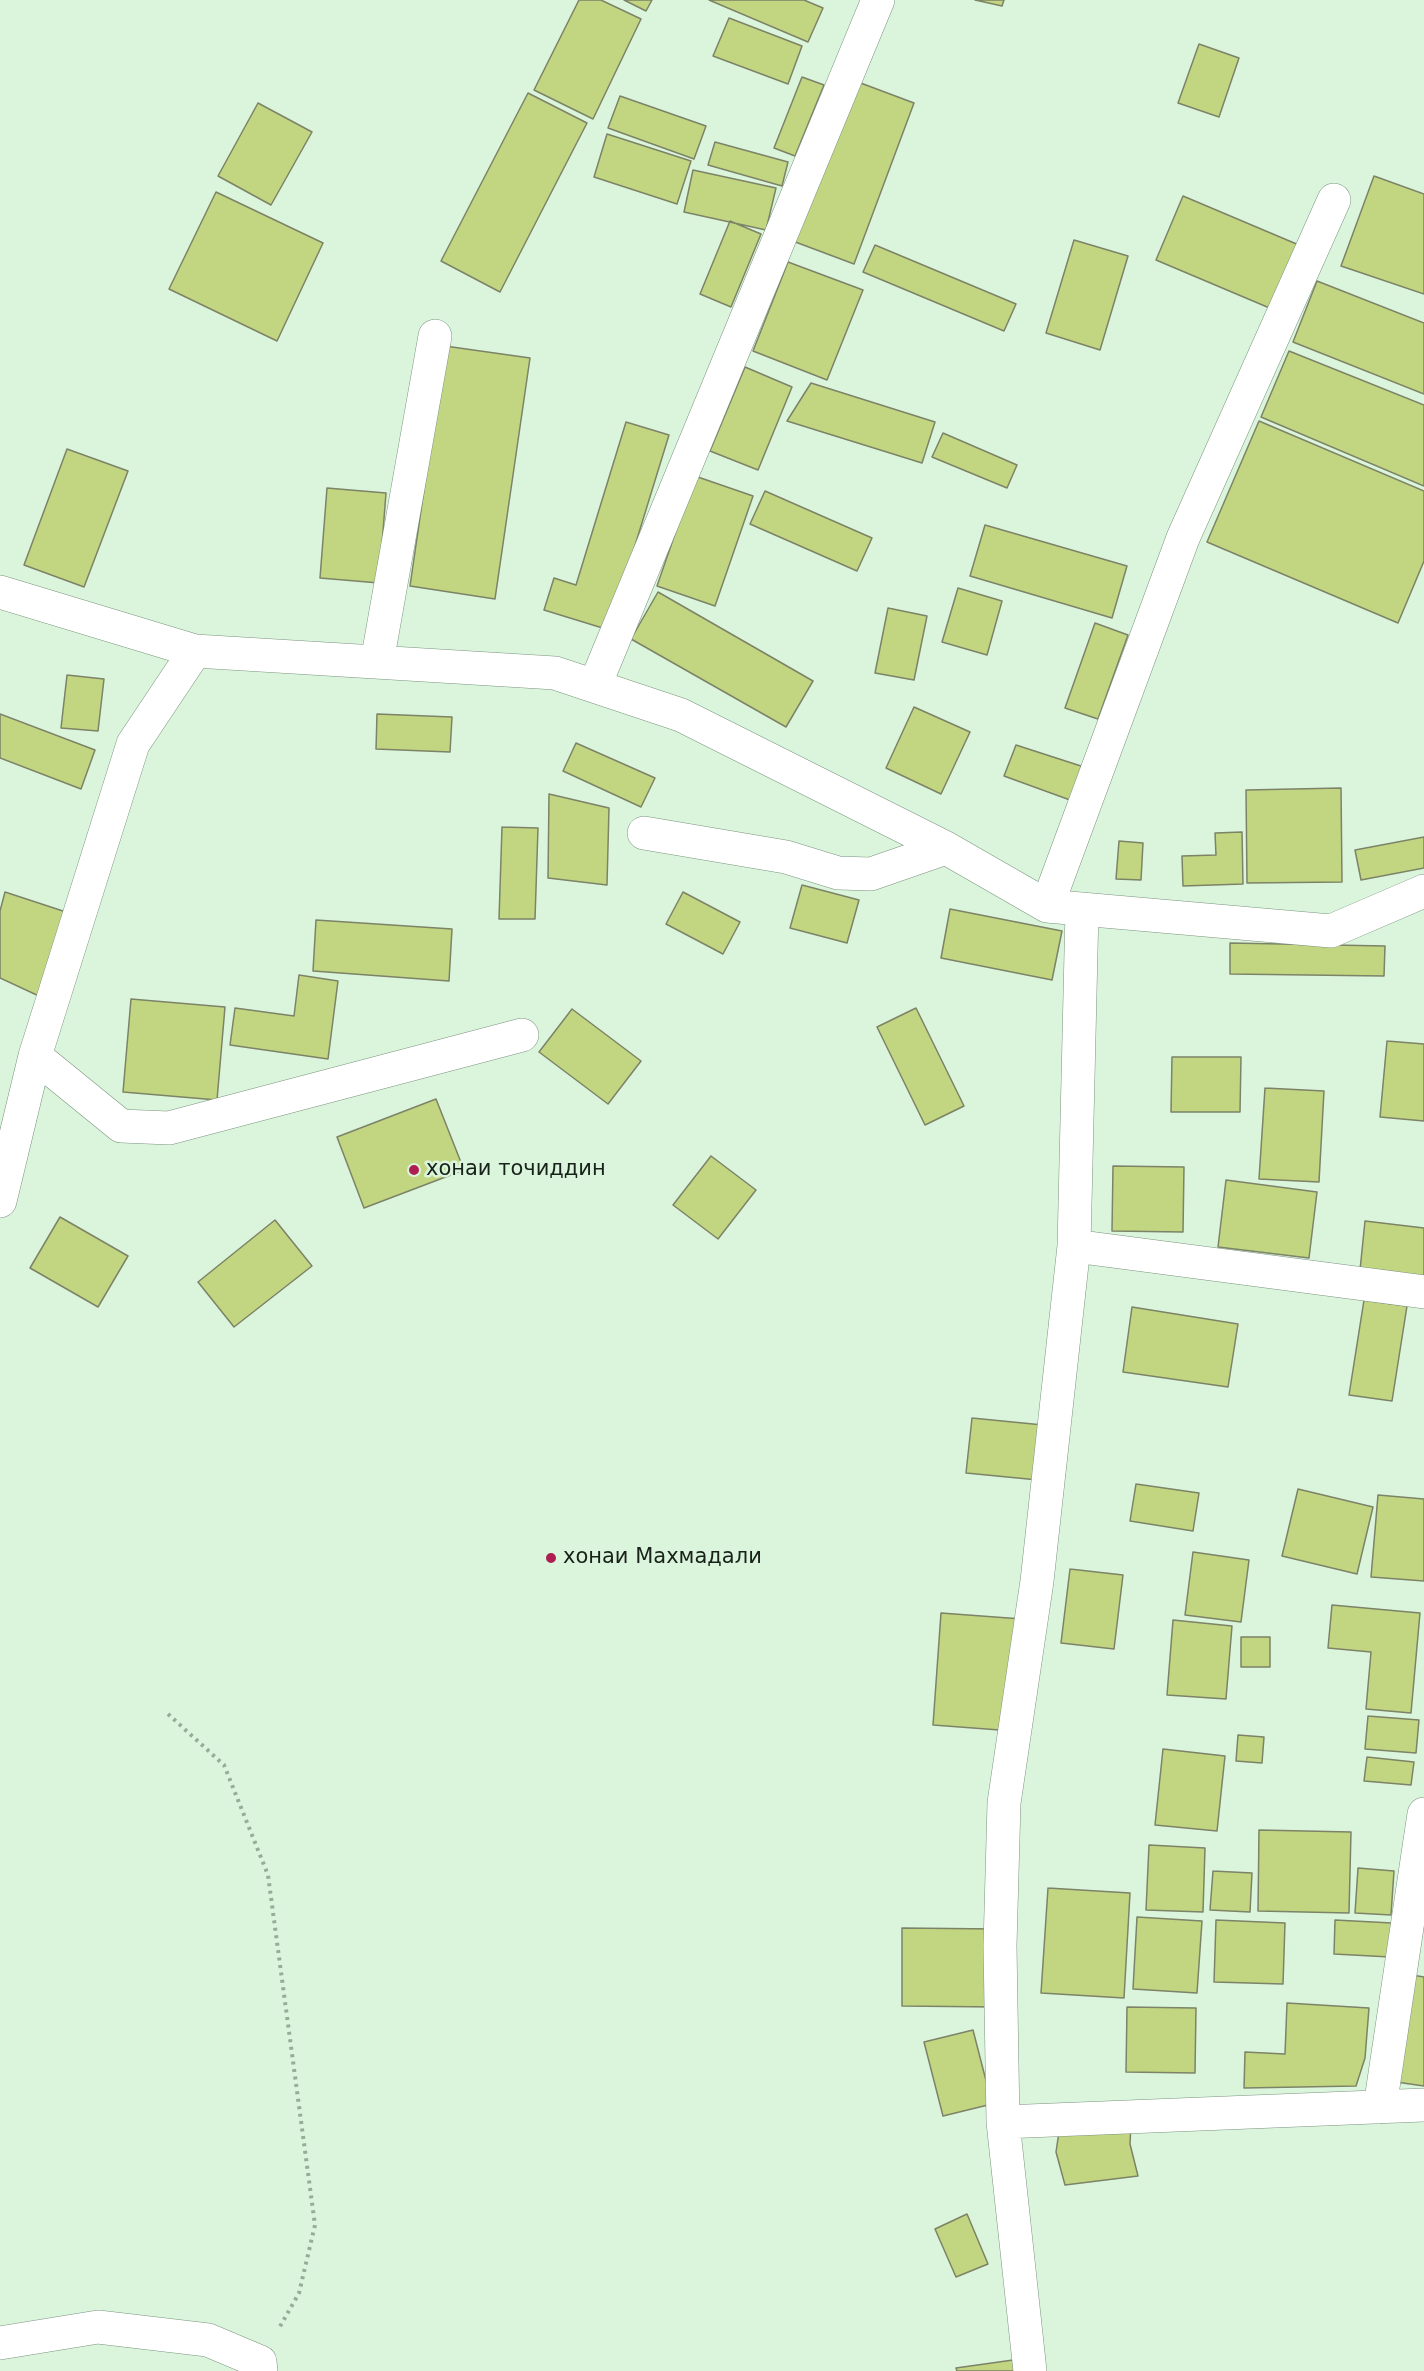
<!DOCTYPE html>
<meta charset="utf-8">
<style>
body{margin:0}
canvas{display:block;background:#dbf5dd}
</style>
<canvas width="1424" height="2371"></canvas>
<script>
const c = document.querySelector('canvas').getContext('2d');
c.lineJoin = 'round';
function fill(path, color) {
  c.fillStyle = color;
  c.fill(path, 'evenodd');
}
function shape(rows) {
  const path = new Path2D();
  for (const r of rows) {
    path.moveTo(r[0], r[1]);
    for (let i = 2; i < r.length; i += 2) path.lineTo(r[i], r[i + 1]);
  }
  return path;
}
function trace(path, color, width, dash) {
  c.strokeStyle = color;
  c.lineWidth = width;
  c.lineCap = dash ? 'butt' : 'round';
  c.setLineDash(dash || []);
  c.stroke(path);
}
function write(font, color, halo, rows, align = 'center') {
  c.font = font + ' "DejaVu Sans",sans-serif';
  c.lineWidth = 5;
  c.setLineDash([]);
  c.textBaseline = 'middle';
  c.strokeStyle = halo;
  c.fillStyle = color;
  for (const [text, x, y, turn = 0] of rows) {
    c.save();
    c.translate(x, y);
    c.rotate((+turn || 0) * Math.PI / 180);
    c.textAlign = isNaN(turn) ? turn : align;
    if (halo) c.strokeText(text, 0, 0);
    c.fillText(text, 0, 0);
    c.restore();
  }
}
const building = shape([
 [579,0,601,0,641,19,593,119,534,90,579,0],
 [624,0,652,0,646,11,624,0],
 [709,0,804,0,823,8,808,42,709,0],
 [975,0,1004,0,1002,6,975,0],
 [729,18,802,46,788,84,713,56,729,18],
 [1199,44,1239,58,1219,117,1178,103,1199,44],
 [802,77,824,85,795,156,774,148,802,77],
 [850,79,914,103,854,264,790,240,850,79],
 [528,93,587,123,500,292,441,261,528,93],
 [620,96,706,126,694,159,608,128,620,96],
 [258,103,312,132,271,205,218,176,258,103],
 [607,134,691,161,677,204,594,177,607,134],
 [715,142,788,162,782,186,708,165,715,142],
 [693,170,776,188,766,230,684,212,693,170],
 [1374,176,1424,194,1424,294,1341,266,1374,176],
 [216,192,323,243,277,341,169,289,216,192],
 [1183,196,1306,248,1279,312,1156,260,1183,196],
 [730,221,761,234,731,307,700,294,730,221],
 [1074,240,1128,256,1100,350,1046,333,1074,240],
 [875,245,1016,304,1004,331,863,272,875,245],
 [788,262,863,290,827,380,753,351,788,262],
 [1317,281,1424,323,1424,394,1293,342,1317,281],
 [445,346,530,358,495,599,410,586,445,346],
 [1289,351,1424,405,1424,486,1261,417,1289,351],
 [745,367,792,387,758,470,710,451,745,367],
 [811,383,935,422,922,463,787,421,811,383],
 [1259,421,1424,491,1424,561,1398,623,1207,542,1259,421],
 [626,422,669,435,609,630,544,610,554,578,576,585,626,422],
 [943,433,1017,465,1007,488,932,457,943,433],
 [67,449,128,471,84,587,24,565,67,449],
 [695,476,753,496,715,606,657,586,695,476],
 [327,488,386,493,379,583,320,578,327,488],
 [765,491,872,538,857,571,750,524,765,491],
 [985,525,1127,566,1112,618,970,576,985,525],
 [958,588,1002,601,987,655,942,642,958,588],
 [658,592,813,681,786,727,631,639,658,592],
 [888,608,927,616,914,680,875,673,888,608],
 [1095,623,1128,635,1098,719,1065,708,1095,623],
 [67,675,104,679,98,731,61,728,67,675],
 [914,707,970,732,941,794,886,768,914,707],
 [0,714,95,750,81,789,0,758,0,714],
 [377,714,452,717,450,752,376,749,377,714],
 [576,743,655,778,641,807,563,771,576,743],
 [1016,745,1084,767,1070,800,1004,776,1016,745],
 [1341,788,1342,882,1247,883,1246,790,1341,788],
 [549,794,609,808,607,885,548,878,549,794],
 [502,827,538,828,535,919,499,919,502,827],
 [1242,832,1243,884,1183,886,1182,856,1216,855,1215,833,1242,832],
 [1424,837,1424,868,1361,880,1355,850,1424,837],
 [1119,841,1143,843,1141,880,1116,879,1119,841],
 [802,885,859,900,847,943,790,928,802,885],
 [5,892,66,912,41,997,0,978,0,911,5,892],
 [683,892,740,922,723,954,666,924,683,892],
 [950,909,1062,931,1052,980,941,958,950,909],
 [316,920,452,929,449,981,313,971,316,920],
 [1230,943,1385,946,1384,976,1230,974,1230,943],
 [299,975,338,981,328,1059,230,1045,235,1008,294,1016,299,975],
 [131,999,225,1007,217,1100,123,1092,131,999],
 [916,1008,964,1106,925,1125,877,1027,916,1008],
 [572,1009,641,1061,608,1104,539,1052,572,1009],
 [1387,1041,1424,1044,1424,1121,1380,1117,1387,1041],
 [1172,1057,1241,1057,1240,1112,1171,1112,1172,1057],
 [1265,1088,1324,1091,1319,1182,1259,1179,1265,1088],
 [436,1099,464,1170,364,1208,337,1137,436,1099],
 [711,1156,756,1190,718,1239,673,1205,711,1156],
 [1113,1166,1184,1167,1183,1232,1112,1231,1113,1166],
 [1226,1180,1317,1192,1309,1258,1218,1247,1226,1180],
 [60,1217,128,1256,98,1307,30,1268,60,1217],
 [275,1220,312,1266,234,1327,198,1282,275,1220],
 [1365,1221,1424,1228,1424,1276,1360,1270,1365,1221],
 [1364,1300,1407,1306,1392,1401,1349,1395,1364,1300],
 [1132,1307,1238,1324,1228,1387,1123,1372,1132,1307],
 [972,1418,1043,1425,1038,1480,966,1473,972,1418],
 [1136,1484,1199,1493,1193,1531,1130,1521,1136,1484],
 [1298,1489,1373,1507,1357,1574,1282,1556,1298,1489],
 [1378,1495,1424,1499,1424,1581,1371,1577,1378,1495],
 [1193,1552,1249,1560,1241,1622,1185,1615,1193,1552],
 [1070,1569,1123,1575,1114,1649,1061,1643,1070,1569],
 [1332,1605,1420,1613,1411,1713,1366,1709,1371,1652,1328,1648,1332,1605],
 [941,1613,1022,1619,1013,1731,933,1725,941,1613],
 [1173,1620,1232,1626,1226,1699,1167,1695,1173,1620],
 [1241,1637,1270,1637,1270,1667,1241,1667,1241,1637],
 [1368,1716,1419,1720,1416,1753,1365,1749,1368,1716],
 [1238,1735,1264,1737,1262,1763,1236,1761,1238,1735],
 [1163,1749,1225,1756,1217,1831,1155,1825,1163,1749],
 [1367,1757,1414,1762,1411,1785,1364,1781,1367,1757],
 [1259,1830,1351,1832,1349,1913,1258,1911,1259,1830],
 [1149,1845,1205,1848,1203,1912,1146,1910,1149,1845],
 [1358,1868,1394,1871,1391,1915,1355,1913,1358,1868],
 [1213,1871,1252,1873,1250,1912,1210,1910,1213,1871],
 [1048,1888,1130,1893,1124,1998,1041,1993,1048,1888],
 [1137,1917,1202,1921,1197,1993,1133,1989,1137,1917],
 [1216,1920,1285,1923,1283,1984,1214,1982,1216,1920],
 [1335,1920,1392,1923,1390,1957,1334,1954,1335,1920],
 [902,1928,997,1929,996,2007,902,2006,902,1928],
 [1412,1975,1424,1977,1424,2086,1396,2082,1412,1975],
 [1287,2003,1369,2008,1365,2058,1356,2086,1244,2088,1245,2052,1285,2054,1287,2003],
 [1127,2007,1196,2008,1195,2073,1126,2072,1127,2007],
 [973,2030,992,2104,943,2116,924,2042,973,2030],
 [1131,2124,1130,2144,1138,2176,1065,2185,1056,2152,1059,2132,1131,2124],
 [967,2214,988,2264,956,2277,935,2229,967,2214],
 [1013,2360,1014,2371,957,2371,956,2368,1013,2360]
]);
fill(building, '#c2d681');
trace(building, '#7c8367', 1.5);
const minor = shape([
 [0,592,195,651],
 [377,662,435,336],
 [595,685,878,0],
 [644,833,786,857,838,873,871,874,946,848],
 [1047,906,1183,538,1334,200],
 [35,1056,121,1126,169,1128,522,1035],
 [0,1201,35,1056,133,744,195,651,555,673,681,715,946,848,1047,906,1331,931,1424,891],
 [1074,1246,1424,1292],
 [1380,2107,1424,1814],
 [1003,2122,1424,2105],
 [0,2343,98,2327,208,2340,260,2362,261,2371],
 [1030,2371,1003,2122,1000,1946,1004,1803,1037,1581,1074,1246,1082,910]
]);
trace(minor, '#7b947e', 34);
trace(shape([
 [168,1714,224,1765,268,1875,315,2225,299,2293,278,2330]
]), '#96ab98', 4, [3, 4.5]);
trace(minor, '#fff', 33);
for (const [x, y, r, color] of [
 [414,1170,6,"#af1e53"],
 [551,1558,6,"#af1e53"]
]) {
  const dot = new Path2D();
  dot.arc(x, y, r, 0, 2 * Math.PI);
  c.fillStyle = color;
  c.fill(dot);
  trace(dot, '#dbf5dd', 2);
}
write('21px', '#18221a', '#dbf5dd', [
 ["хонаи точиддин",426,1170],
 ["хонаи Махмадали",563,1558]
], 'left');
</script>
